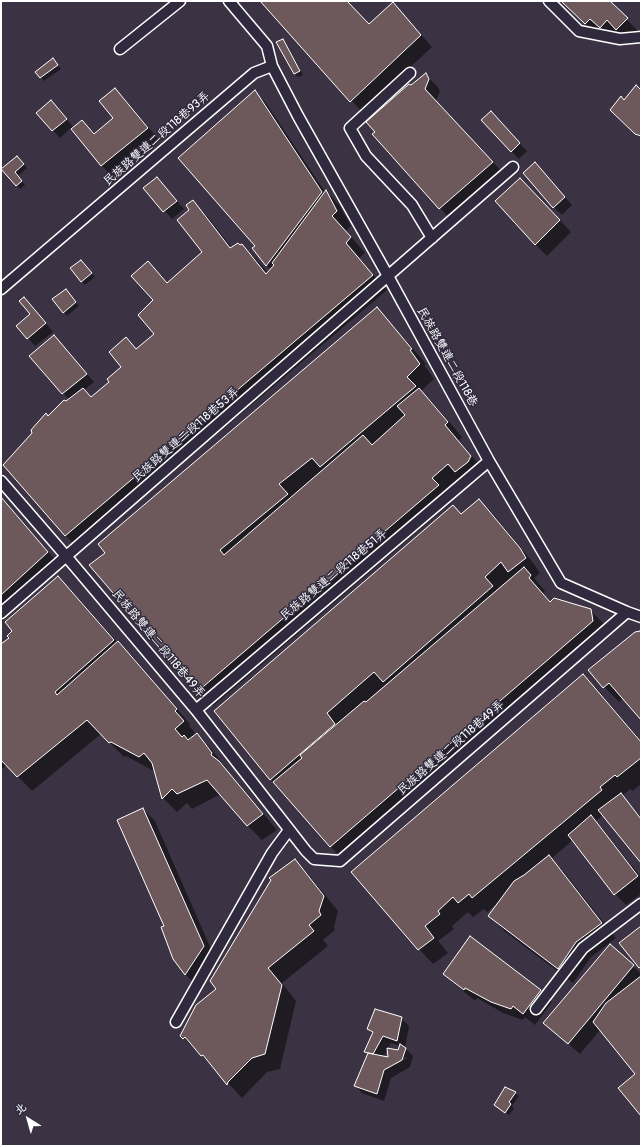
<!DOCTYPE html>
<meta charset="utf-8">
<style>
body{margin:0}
#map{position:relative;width:642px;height:1147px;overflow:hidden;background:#3b3343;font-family:Pangolin,"LXGW WenKai TC",sans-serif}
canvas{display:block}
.frame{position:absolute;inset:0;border:2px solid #fff;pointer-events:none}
.north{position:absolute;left:8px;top:1099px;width:40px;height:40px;-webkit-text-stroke:3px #2f2a3d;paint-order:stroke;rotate:323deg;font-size:11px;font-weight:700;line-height:16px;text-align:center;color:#fff}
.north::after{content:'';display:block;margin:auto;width:14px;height:18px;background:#fff;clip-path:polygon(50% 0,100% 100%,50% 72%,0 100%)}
</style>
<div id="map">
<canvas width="642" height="1147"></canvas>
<div class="frame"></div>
<div class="north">北</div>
</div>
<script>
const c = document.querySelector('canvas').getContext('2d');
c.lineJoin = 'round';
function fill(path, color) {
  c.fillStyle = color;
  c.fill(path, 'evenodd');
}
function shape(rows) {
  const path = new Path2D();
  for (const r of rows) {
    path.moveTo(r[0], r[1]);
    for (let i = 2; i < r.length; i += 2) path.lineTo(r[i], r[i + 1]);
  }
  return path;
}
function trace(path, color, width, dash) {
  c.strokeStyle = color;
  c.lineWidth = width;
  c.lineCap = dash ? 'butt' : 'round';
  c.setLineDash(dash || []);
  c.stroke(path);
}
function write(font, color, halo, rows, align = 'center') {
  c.font = font + ' Pangolin,"LXGW WenKai TC",sans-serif';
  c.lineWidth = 3;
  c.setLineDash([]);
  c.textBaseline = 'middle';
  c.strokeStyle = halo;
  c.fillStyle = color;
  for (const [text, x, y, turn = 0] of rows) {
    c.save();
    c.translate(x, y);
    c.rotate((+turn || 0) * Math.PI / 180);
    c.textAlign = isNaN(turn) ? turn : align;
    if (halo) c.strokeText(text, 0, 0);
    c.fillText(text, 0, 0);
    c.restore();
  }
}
fill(shape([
 [261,1,346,1,369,25,404,15,432,47,362,112],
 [562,1,608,1,641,34,631,44,621,34,600,38],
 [282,41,286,44,303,75,298,77,295,74],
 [56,63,61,69,44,81,36,72],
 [426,75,437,86,440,91,436,101,504,174,451,220,374,135,411,87],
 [115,89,126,100,159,140,113,177,102,166,71,128,60,138,37,113,58,109,74,128,82,121,95,134,115,119],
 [255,92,266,103,325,192,326,191,340,206,351,226,346,231,365,253,359,258,387,290,80,550,66,536,5,465,48,417,70,400,63,393,54,336,94,382,84,390,92,398,110,382,123,367,126,339,137,350,155,335,155,300,148,262,169,284,203,252,191,210,193,202,207,216,232,248,242,245,257,260,268,273,271,270,253,248,256,246],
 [498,120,527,151,519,159,511,151],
 [20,160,27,168,18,176,25,185,20,189,3,169],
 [542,171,572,205,562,215,554,207],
 [157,178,184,209,172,219,145,188],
 [532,190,571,232,547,256,535,244],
 [84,265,95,277,85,285,71,269],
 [69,294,79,306,67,316,64,312],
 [32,306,53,332,35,346,18,326,32,314],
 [376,308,391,323,426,364,424,365,434,379,421,391,434,404,462,437,459,440,485,472,483,476,470,486,463,478,446,493,453,501,213,706,198,692,141,626,142,624,91,566],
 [1,496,62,568,1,622],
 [479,500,494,515,534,564,540,573,534,578,545,591,543,593,551,603,590,610,605,625,345,861,330,846,271,779],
 [58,577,73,592,118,643,133,657,190,724,189,726,196,734,211,749,226,768,226,769,277,830,262,840,247,825,221,794,192,809,187,803,177,812,163,798,155,771,154,771,126,756,124,757,101,734,32,791,7,765,1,770,1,646,10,638],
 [641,634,641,719,623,698,619,702,589,671],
 [583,676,598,690,641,741,641,784,633,791,630,789,622,796,641,817,641,861,603,815,596,821,641,877,641,894,626,905,615,894,573,840,551,859,563,871,616,938,591,957,573,983,504,931,490,916,498,903,487,912,484,909,473,917,468,912,452,926,454,929,438,941,448,953,433,964,419,949,353,872],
 [143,809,155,821,215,958,196,985,185,974,166,926],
 [295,860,309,875,338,911,334,927,335,930,323,940,328,946,282,983,296,1001,280,1069,267,1072,242,1098,199,1052,198,1053,184,1038,218,989],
 [633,966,641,974,641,1115,637,1074,601,1029,580,1054,545,1023],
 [445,974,540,991,552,1002,535,1025,525,1017,523,1020,503,1013,477,998,475,1001,456,985],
 [401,1018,409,1026,405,1048,413,1056,410,1067,391,1078,384,1101,362,1093,355,1085,369,1055,365,1051,373,1034,368,1029],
 [391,1043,400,1046,398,1051,389,1059,383,1057],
 [406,1057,407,1058,395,1065,395,1063],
 [515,1093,519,1096,512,1106,514,1109,509,1115,495,1105]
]), '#0007');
const building = shape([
 [260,1,347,1,369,24,393,2,421,35,350,102,260,1],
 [561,1,610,1,628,18,616,30,607,20,600,28,590,19,585,24,561,1],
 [283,39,300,71,294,74,276,42,283,39],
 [53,58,58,65,40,78,35,72,53,58],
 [426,73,429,79,425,89,493,162,439,209,372,134,375,132,366,122,409,84,411,85,426,73],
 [636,85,641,90,641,136,635,134,610,110,621,96,624,100,636,85],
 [115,88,148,128,101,166,71,129,82,120,94,134,113,118,99,101,115,88],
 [255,90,322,192,266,266,252,248,255,246,178,158,255,90],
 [51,100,67,119,52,131,36,113,51,100],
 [491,111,520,143,511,152,481,120,491,111],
 [17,156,24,164,15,172,22,181,16,186,1,169,17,156],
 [535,162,565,197,553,208,523,173,535,162],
 [157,177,177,201,163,212,143,188,157,177],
 [520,178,560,220,535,245,495,201,520,178],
 [326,190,337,211,332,216,351,237,346,243,373,275,65,536,3,465,32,433,31,430,46,413,48,416,64,400,66,401,83,388,91,397,109,382,107,379,121,367,109,352,126,337,136,349,154,334,138,315,153,300,131,276,148,261,167,283,202,252,177,220,189,210,186,205,193,200,230,248,238,243,240,245,242,244,266,274,274,265,272,263,326,190],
 [81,260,92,273,81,282,70,268,81,260],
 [66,289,76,302,63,313,52,299,66,289],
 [24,297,46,323,27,339,16,326,30,314,19,301,24,297],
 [377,307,412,349,410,350,420,364,407,377,416,386,320,467,312,458,279,484,288,494,220,550,224,555,363,435,372,445,405,415,397,406,419,388,448,422,445,425,471,456,468,462,455,472,448,464,432,478,439,485,197,692,139,626,144,622,140,617,137,621,89,565,105,553,98,544,377,307],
 [54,335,87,374,62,394,29,356,54,335],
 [1,497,48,552,1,595,1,497],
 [479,499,520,548,526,558,508,572,501,562,485,577,493,586,383,682,374,672,327,713,335,724,270,780,214,711,453,505,461,514,479,499],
 [524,567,531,575,529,578,550,602,554,598,591,609,593,621,330,847,273,782,302,758,300,755,364,701,366,702,524,567],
 [58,576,114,640,55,692,57,695,118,641,177,709,175,711,184,721,175,729,182,737,184,735,188,740,197,733,212,753,211,755,219,761,263,814,247,826,207,780,177,794,172,789,162,799,152,763,144,753,139,757,111,742,109,743,87,720,17,777,1,760,1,644,9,638,7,636,12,631,5,622,58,576],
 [640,631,641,633,641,720,609,683,603,688,588,670,635,632,640,631],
 [583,674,641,742,641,758,617,777,615,775,600,787,602,790,472,898,469,894,458,903,453,897,438,911,440,914,425,926,434,938,418,950,351,872,583,674],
 [621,793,641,819,641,863,598,810,621,793],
 [143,808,204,946,185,975,173,959,161,927,164,926,117,820,143,808],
 [591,815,638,876,614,895,568,835,591,815],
 [549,855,602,923,576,942,558,969,488,916,514,881,524,875,549,855],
 [295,859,324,896,319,911,321,915,309,925,314,931,268,968,282,985,265,1054,252,1058,228,1082,227,1085,203,1055,201,1056,185,1037,183,1039,180,1036,196,1005,216,989,210,981,271,880,269,878,295,859],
 [641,926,641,967,639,968,619,943,641,926],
 [470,936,541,990,523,1014,513,1006,511,1009,491,1002,465,988,464,990,443,974,470,936],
 [610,944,634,965,568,1044,543,1023,610,944],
 [641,976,641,1116,618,1088,635,1074,593,1022,606,1003,641,976],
 [375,1009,402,1017,397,1041,383,1036,373,1054,364,1052,373,1032,367,1029,375,1009],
 [400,1044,406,1048,402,1060,384,1070,377,1094,354,1086,368,1053,388,1057,387,1048,398,1050,400,1044],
 [505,1087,516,1092,509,1102,511,1104,505,1113,494,1105,505,1087]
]);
fill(building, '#6d595b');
trace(building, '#fff', 1);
const lane = shape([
 [549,1,579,31,620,39,641,37],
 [120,49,180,1],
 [272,66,298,116,388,276,489,461,561,583,627,612,641,617],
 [410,73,350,128,366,156,412,205,432,238],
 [1,289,254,73,272,66,267,46,229,1],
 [1,481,66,556,196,710,306,851,314,859,340,861,627,612],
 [1,613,513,167],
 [196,710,489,461],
 [536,1009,583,948,641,904],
 [176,1022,272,853,289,830]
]);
trace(lane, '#fff', 13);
trace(lane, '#2f2a3d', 10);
write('12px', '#fff', '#2f2a3d', [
 ["民族路雙連二段118巷93弄",157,139,-41],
 ["民族路雙連二段118巷",447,357,61],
 ["民族路雙連二段118巷53弄",186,435,-41],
 ["民族路雙連二段118巷51弄",334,575,-40],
 ["民族路雙連二段118巷49弄",158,644,50],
 ["民族路雙連二段118巷49弄",451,748,-41]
]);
</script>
